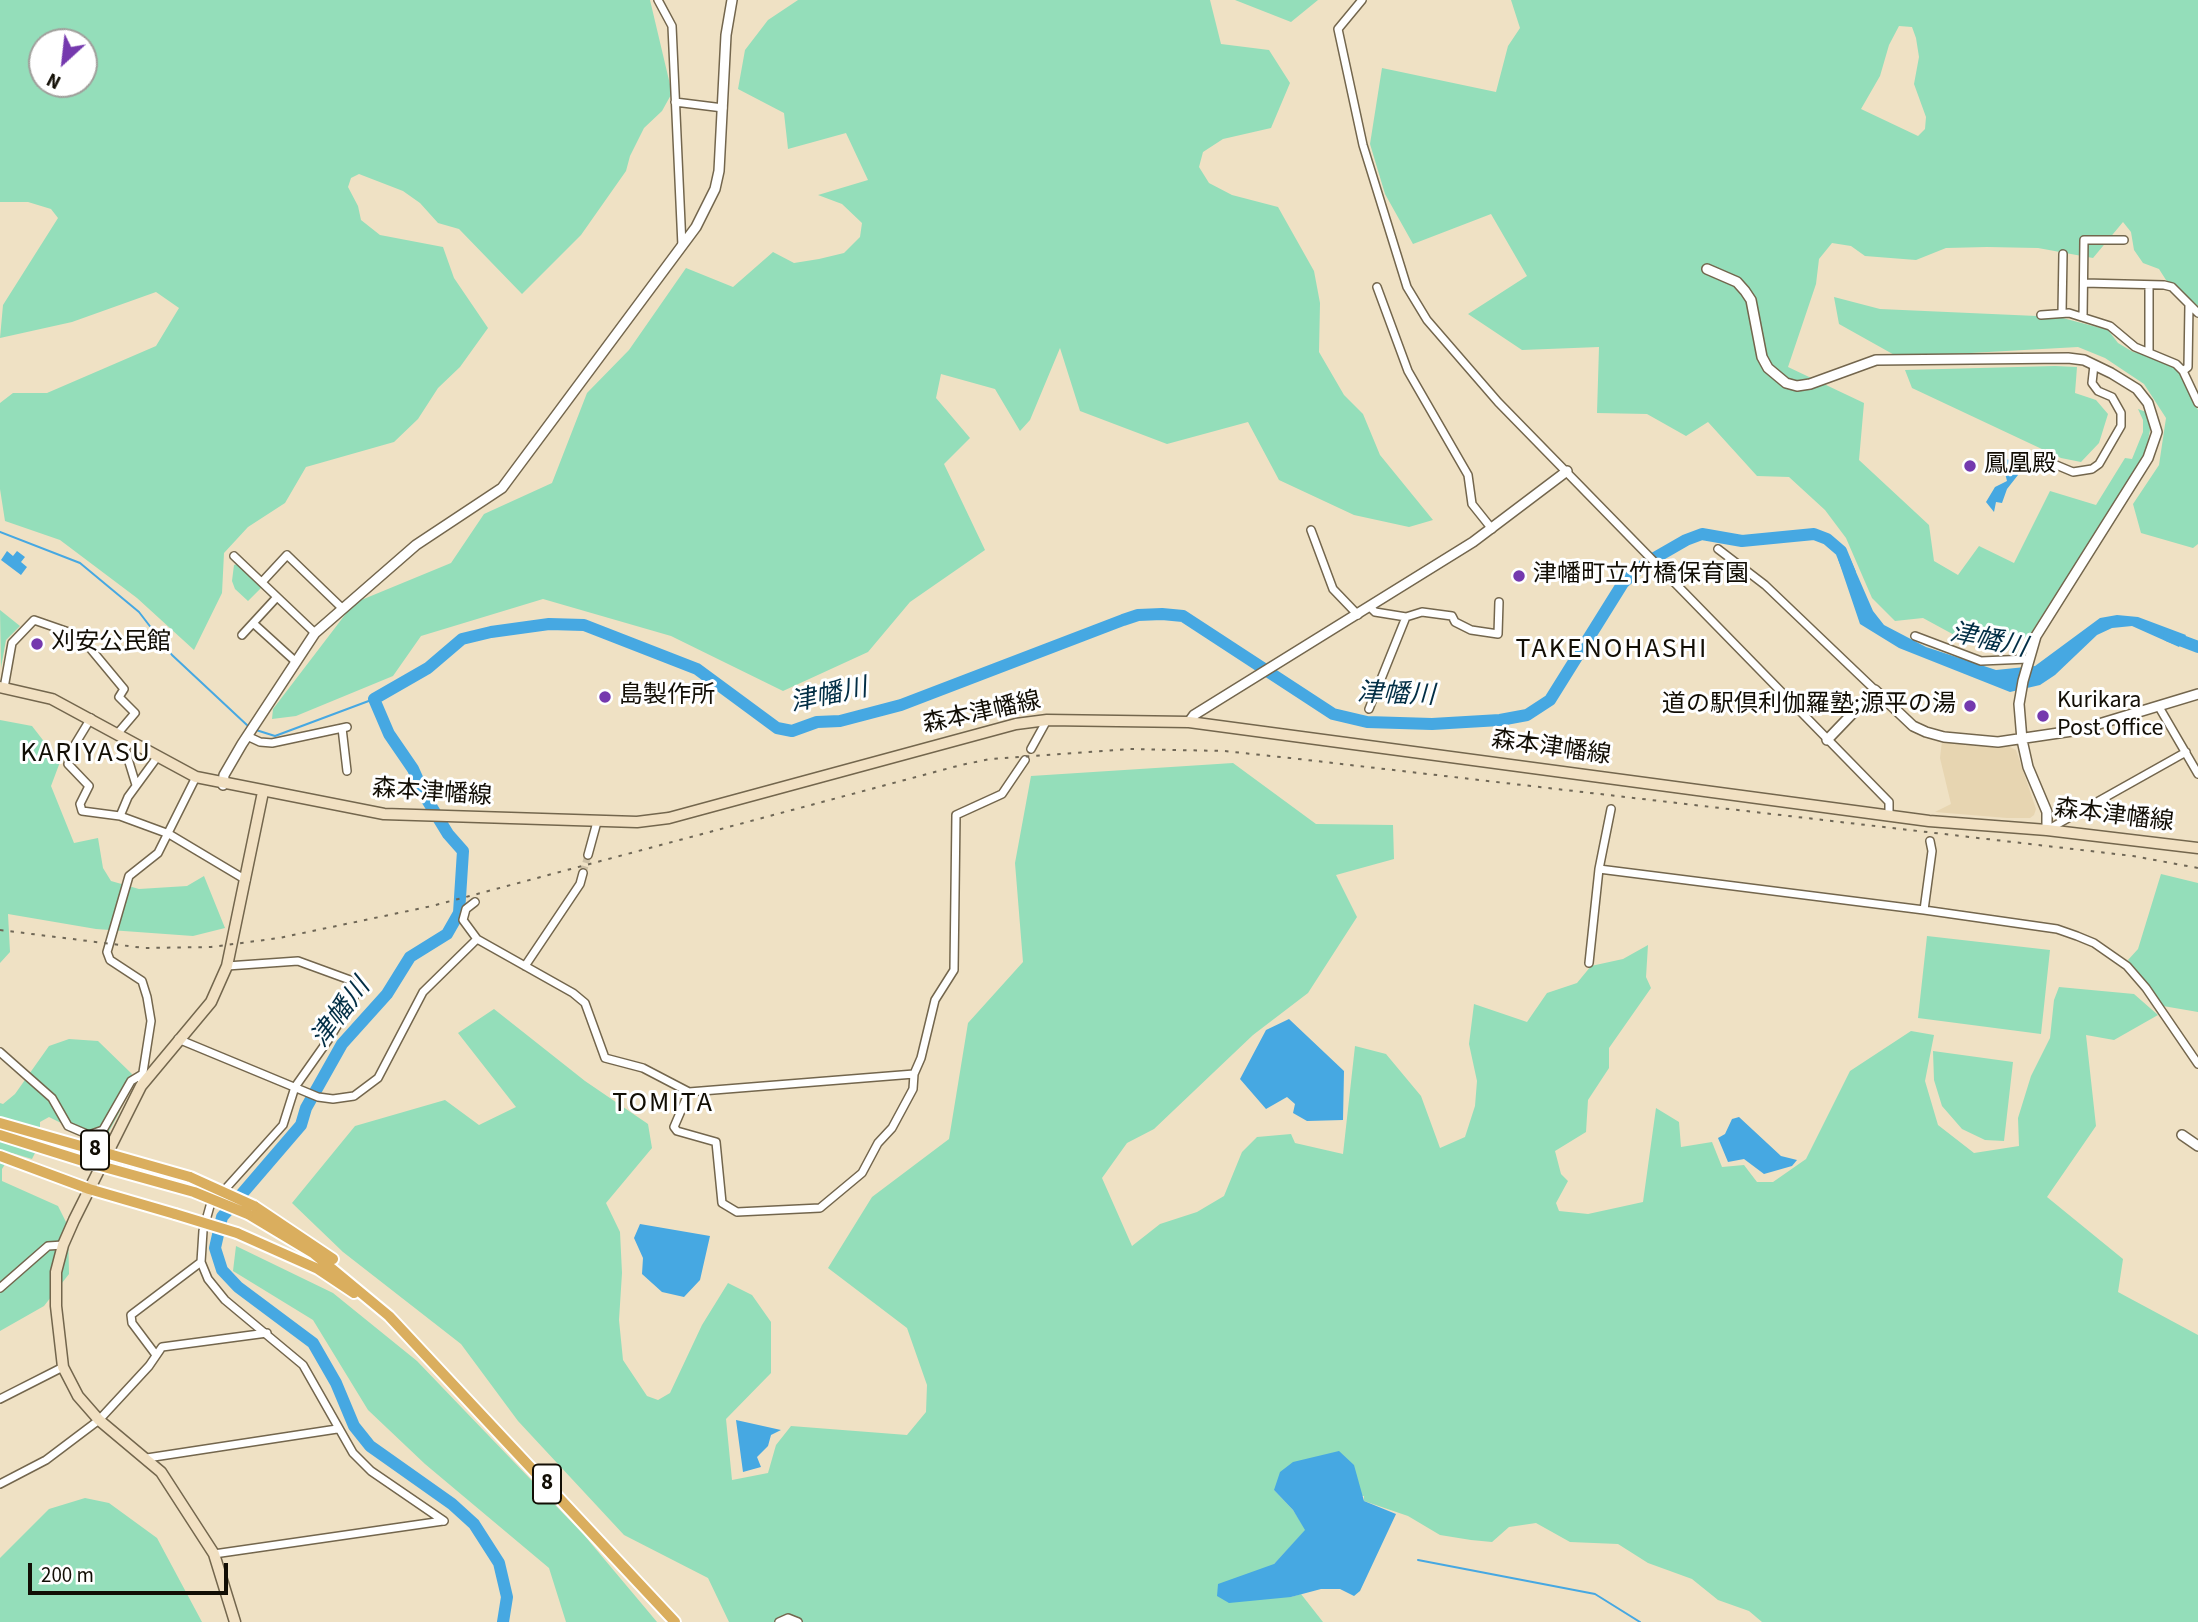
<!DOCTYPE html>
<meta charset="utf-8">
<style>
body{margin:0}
#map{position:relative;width:2198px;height:1622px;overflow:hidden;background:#efe1c4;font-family:"Source Sans 3",sans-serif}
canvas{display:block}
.north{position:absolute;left:28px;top:28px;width:70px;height:70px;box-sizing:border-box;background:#fff;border:2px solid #a09f9b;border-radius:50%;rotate:207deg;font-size:19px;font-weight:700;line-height:28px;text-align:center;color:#120e05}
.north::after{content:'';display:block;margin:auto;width:24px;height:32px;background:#7539ae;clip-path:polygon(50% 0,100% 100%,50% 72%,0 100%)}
.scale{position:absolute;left:28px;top:1563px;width:200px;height:32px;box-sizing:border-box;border:4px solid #120e05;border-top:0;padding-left:9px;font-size:21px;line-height:24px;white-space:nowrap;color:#120e05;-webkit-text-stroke:5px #fff;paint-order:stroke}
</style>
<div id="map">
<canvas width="2198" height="1622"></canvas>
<div class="north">N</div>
<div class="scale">200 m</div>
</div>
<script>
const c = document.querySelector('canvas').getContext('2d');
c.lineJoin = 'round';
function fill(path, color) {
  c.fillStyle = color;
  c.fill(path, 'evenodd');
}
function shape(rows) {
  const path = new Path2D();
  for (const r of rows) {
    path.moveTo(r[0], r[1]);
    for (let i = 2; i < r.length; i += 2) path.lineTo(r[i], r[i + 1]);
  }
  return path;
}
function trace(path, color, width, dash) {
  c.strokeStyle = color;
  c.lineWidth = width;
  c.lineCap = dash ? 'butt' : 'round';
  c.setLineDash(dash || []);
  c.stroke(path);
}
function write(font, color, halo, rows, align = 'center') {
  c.font = font + ' "Source Sans 3","Noto Sans JP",sans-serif';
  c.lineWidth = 6;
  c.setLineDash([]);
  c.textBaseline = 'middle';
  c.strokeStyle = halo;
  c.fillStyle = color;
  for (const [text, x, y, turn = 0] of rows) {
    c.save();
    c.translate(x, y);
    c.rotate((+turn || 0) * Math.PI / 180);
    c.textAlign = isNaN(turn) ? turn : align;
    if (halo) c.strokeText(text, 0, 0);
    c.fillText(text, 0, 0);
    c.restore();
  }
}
fill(shape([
 [1942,741,2010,747,2016,750,2036,809,2034,815,2030,818,2007,818,1935,812,1951,804,1940,758]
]), '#e7d5b1');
fill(shape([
 [0,0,650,0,672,93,662,111,644,128,630,156,626,171,581,235,522,294,459,229,438,223,420,203,403,191,359,174,351,178,348,187,358,206,361,220,380,235,443,247,454,278,488,328,460,367,438,388,418,419,394,442,306,467,285,503,248,527,224,553,222,593,194,650,137,598,60,540,5,521,0,489,0,403,13,393,47,393,156,346,179,308,156,292,72,322,0,338,3,305,58,218,51,209,28,202,0,202],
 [42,42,84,42,84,84,42,84],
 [798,0,1210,0,1221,44,1269,50,1290,83,1271,128,1223,139,1203,152,1199,167,1209,183,1232,195,1278,207,1314,271,1320,303,1319,352,1344,395,1363,414,1380,455,1433,520,1409,527,1354,515,1279,480,1248,422,1167,444,1080,411,1060,348,1030,420,1020,431,995,389,941,374,936,398,970,438,944,464,985,550,910,602,868,652,783,691,671,636,543,599,421,636,393,676,296,716,272,719,273,709,354,603,451,563,484,514,552,483,587,393,629,350,686,268,733,287,773,252,794,263,819,259,844,253,860,237,862,223,842,204,818,195,868,180,846,133,788,149,784,113,738,89,745,50,768,20],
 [1235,0,1318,0,1291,22],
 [1511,0,2198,0,2198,306,2166,280,2159,269,2143,263,2134,250,2131,232,2123,222,2093,258,2038,248,1987,247,1946,248,1916,260,1865,256,1851,246,1832,243,1819,259,1816,284,1788,367,1864,403,1859,460,1929,525,1934,561,1958,575,1979,546,2014,563,2050,491,2096,505,2125,458,2132,459,2143,432,2143,420,2138,409,2146,412,2151,425,2145,455,2029,636,1998,650,1969,643,1923,618,1895,621,1872,598,1846,538,1825,510,1789,477,1757,476,1708,422,1686,436,1647,414,1597,413,1599,347,1522,350,1468,314,1527,276,1491,214,1413,244,1385,194,1370,144,1382,68,1496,92,1508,46,1520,28],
 [1899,26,1912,27,1916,38,1919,57,1914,84,1926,117,1925,129,1918,136,1861,109,1880,76,1889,45],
 [1834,297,1880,309,2059,317,2108,330,2118,343,2133,352,2148,354,2172,364,2178,370,2198,410,2198,544,2193,548,2141,533,2133,504,2159,465,2166,418,2144,384,2105,358,2078,347,1898,357,1839,324],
 [2055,366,2077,367,2075,393,2096,400,2108,414,2099,443,2081,462,2061,458,1912,388,1905,370],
 [237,564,262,587,248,601,235,589,232,581,234,565],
 [0,610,20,626,6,640,1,668],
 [0,720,32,726,60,762,51,786,74,843,98,838,103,868,111,881,139,889,187,886,204,876,225,928,193,936,96,929,8,914,10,952,0,963],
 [1233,763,1316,824,1393,825,1394,859,1336,875,1357,917,1308,993,1253,1035,1154,1129,1127,1143,1102,1178,1132,1246,1160,1224,1197,1212,1224,1196,1242,1152,1257,1137,1291,1134,1295,1143,1343,1154,1355,1046,1386,1054,1421,1096,1440,1148,1465,1137,1475,1106,1477,1081,1469,1044,1474,1004,1527,1022,1547,993,1577,983,1591,966,1623,959,1648,945,1646,977,1651,988,1609,1048,1609,1068,1588,1100,1586,1132,1555,1151,1561,1174,1568,1181,1556,1203,1559,1211,1588,1214,1643,1202,1656,1108,1679,1122,1681,1147,1712,1142,1722,1167,1744,1165,1757,1182,1773,1182,1806,1159,1850,1071,1911,1031,1934,1035,1925,1081,1938,1125,1974,1153,2019,1146,2018,1118,2031,1076,2050,1038,2054,1000,2059,987,2134,994,2158,1015,2114,1040,2086,1035,2096,1126,2047,1197,2123,1259,2118,1292,2198,1335,2198,1622,1762,1622,1749,1611,1718,1600,1692,1579,1648,1563,1618,1544,1570,1542,1536,1523,1509,1527,1492,1542,1471,1540,1440,1535,1408,1516,1364,1501,1364,1496,1274,1490,1293,1510,1306,1530,1274,1564,1291,1597,1301,1594,1323,1622,729,1622,708,1578,624,1535,518,1421,461,1344,343,1252,292,1203,355,1126,445,1100,479,1125,516,1107,458,1033,494,1009,585,1081,648,1124,652,1148,606,1203,620,1232,622,1273,619,1320,623,1360,647,1396,658,1400,670,1393,702,1325,728,1283,752,1295,771,1322,771,1373,726,1419,732,1480,768,1473,776,1445,791,1426,907,1435,926,1412,927,1385,907,1328,828,1268,872,1197,949,1139,968,1023,1023,962,1015,863,1031,776],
 [2161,874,2198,883,2198,1012,2163,1006,2128,960,2138,949],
 [1927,936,2050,950,2041,1034,1918,1018],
 [69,1039,98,1041,132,1074,119,1113,107,1135,93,1139,49,1117,40,1122,40,1143,32,1159,12,1153,2,1169,2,1181,58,1206,68,1226,69,1274,44,1306,0,1331,0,1103,3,1104,15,1094,49,1046],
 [1933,1051,2013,1062,2004,1141,1985,1140,1962,1129,1942,1106,1934,1080],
 [236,1246,333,1293,417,1361,584,1535,657,1622,566,1622,549,1568,425,1464,368,1410,313,1320,233,1271],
 [85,1498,109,1503,157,1538,202,1622,0,1622,0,1558,49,1509]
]), '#94deba');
fill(shape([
 [2005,459,2016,461,2018,475,2007,489,2002,503,1996,502,1994,512,1986,502,1995,487,2007,481,2003,465],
 [7,551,13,556,17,551,25,557,21,562,27,567,21,575,1,560],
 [1849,556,1873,611,1884,625,1926,647,1996,670,2035,666,2100,618,2117,615,2138,617,2186,635,2179,647,2132,626,2112,628,2097,635,2055,675,2040,685,2010,692,1899,648,1860,624,1838,559],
 [1289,1019,1344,1071,1343,1120,1307,1121,1293,1113,1295,1104,1287,1097,1266,1109,1240,1079,1266,1030],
 [1739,1117,1781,1156,1797,1160,1792,1166,1764,1174,1744,1159,1728,1162,1718,1138,1725,1134,1732,1119],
 [640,1224,710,1236,700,1280,684,1297,662,1292,642,1274,643,1258,634,1238],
 [736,1420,781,1430,771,1435,768,1446,757,1457,761,1467,743,1472],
 [1339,1451,1354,1465,1364,1501,1396,1514,1360,1591,1354,1596,1340,1589,1321,1589,1291,1597,1229,1603,1217,1596,1218,1584,1274,1564,1305,1530,1293,1510,1274,1490,1280,1472,1293,1462]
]), '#46a8e2');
trace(shape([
 [0,532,80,563,139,612,172,655,248,726],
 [256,730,275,736,374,699],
 [1418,1560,1595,1594,1640,1622]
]), '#46a8e2', 2);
trace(shape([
 [2169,636,2198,647],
 [503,1622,507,1597,499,1563,474,1524,452,1504,370,1446,354,1426,336,1383,313,1343,238,1287,222,1270,215,1248,222,1217,301,1125,306,1108,342,1044,387,994,410,957,447,934,459,913,463,851,448,834,426,798,413,769,389,734,374,699,428,668,462,639,491,632,549,624,584,625,697,669,777,728,792,731,817,722,840,721,901,705,1123,620,1138,615,1162,614,1183,616,1333,714,1367,722,1432,724,1500,720,1527,715,1550,700,1623,583,1646,563,1686,540,1702,534,1742,541,1814,534,1827,539,1841,551,1850,573]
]), '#46a8e2', 12);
trace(shape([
 [583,873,588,855]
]), '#cec1a7', 7, [7, 3.5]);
const minor = shape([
 [658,0,672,26,682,246],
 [1362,0,1338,29,1363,145,1407,287,1427,320,1498,402,1889,802,1889,814],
 [675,102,723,108],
 [2084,283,2164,285,2172,287,2198,313],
 [1377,287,1408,371,1468,475,1472,504,1492,529],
 [2062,313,2063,254],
 [2041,315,2069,313,2110,326,2135,347,2176,364,2183,371,2198,403],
 [2083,317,2084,240,2124,240],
 [2149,351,2149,285],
 [2183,371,2188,367,2189,305],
 [2049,462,2073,472,2092,469,2099,464,2121,426,2121,413,2112,397,2098,391,2092,383,2094,365],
 [1311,530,1333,589,1358,615],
 [1718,549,1765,585,1875,690],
 [234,556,315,633],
 [262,582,287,555,343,609],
 [1370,607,1375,612,1406,617,1422,612,1452,616,1455,622,1471,630,1498,634,1499,602],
 [253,623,296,662],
 [242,635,277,597],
 [1915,636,1981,661,2028,659],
 [4,688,12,643,34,620,80,636,124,689,119,697,135,713,118,733],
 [2159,707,2198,774],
 [1369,709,1406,617],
 [91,718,71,751,68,764,89,786,80,804,82,811,120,816,169,834,246,880],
 [342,728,347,771],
 [247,736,260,742,272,743,347,727],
 [131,741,125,749,136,785],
 [1031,749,1047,720],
 [120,816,128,797,158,756],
 [2047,830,2186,752],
 [588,855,597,822],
 [1599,869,1924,910,2057,929,2077,936,2094,943,2127,966,2146,988,2198,1064],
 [475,902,466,909,463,920,477,939],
 [1924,910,1932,851,1930,841],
 [1589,963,1599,869,1611,809],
 [525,966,580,884,583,873],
 [178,1039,318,1097,333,1099,354,1096,378,1078,423,992,477,939,573,993,585,1003,605,1058,643,1068,689,1092,674,1127,677,1131,716,1142,722,1203,737,1212,820,1208,862,1173,878,1143,892,1128,913,1089,914,1074,921,1058,935,1000,954,970,956,815,1002,794,1025,760],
 [0,1052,52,1098,68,1126,89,1135,103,1130,131,1081,141,1075],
 [141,1085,151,1021,147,997,142,981,110,960,107,952,129,876,158,853,196,777],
 [689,1092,914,1074],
 [201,1262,208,1279,225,1300,303,1365,353,1453,371,1471,444,1521],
 [0,1288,48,1246,63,1245],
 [156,1355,132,1323,131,1315,201,1262,203,1231,210,1206,283,1125,295,1087,331,1036,359,989,350,980,298,961,227,966],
 [0,1399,63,1367],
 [147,1458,337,1429],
 [0,1484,46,1460,99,1420,149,1366,162,1347,267,1333],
 [214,1554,443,1521],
 [779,1622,788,1618,798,1622]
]);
const tertiary = shape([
 [1707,269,1737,282,1745,291,1751,300,1762,357,1768,368,1786,383,1797,386,1810,384,1876,360,2068,358,2084,360,2111,373,2137,389,2148,403,2157,432,2148,458,2036,636,2023,681,2019,704,2022,740,2028,767,2047,812,2047,830],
 [1189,722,1194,715,1473,542,1567,471],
 [1827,740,1875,690,1913,726,1926,732,1944,737,1998,742,2079,730,2198,694],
 [223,785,224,775,242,744,315,633,416,545,502,488,696,227,715,189,719,171,726,35,732,0],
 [2182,1135,2198,1146]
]);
const secondary = shape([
 [0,687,52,699,196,777,384,814,637,822,669,818,1016,724,1047,720,1189,722,1929,821,2047,830,2198,848],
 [235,1622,214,1554,161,1472,99,1420,78,1396,63,1367,56,1306,56,1272,63,1245,74,1220,141,1086,211,1002,227,966,263,792]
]);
const trunk = shape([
 [0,1123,190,1177],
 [0,1135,86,1162],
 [0,1156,89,1189,175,1214],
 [254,1206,333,1259],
 [248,1214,313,1253,389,1316,675,1622],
 [237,1233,318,1269,354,1293]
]);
trace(minor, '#73664d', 10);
trace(tertiary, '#73664d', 12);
trace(secondary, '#73664d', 13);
trace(trunk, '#fff', 14);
trace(minor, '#fff', 7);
trace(tertiary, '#fff', 9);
trace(secondary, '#f1e0c2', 10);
trace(trunk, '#daae5e', 10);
trace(shape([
 [0,930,144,948,211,947,279,938,432,906,961,765,990,759,1129,749,1224,751,1290,758,2133,856,2198,868]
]), '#6f6756', 2, [3.5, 7]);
const trunkBridge = shape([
 [86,1162,194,1192,248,1214],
 [190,1177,254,1206],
 [175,1214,237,1233]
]);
trace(trunkBridge, '#fff', 14, []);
trace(trunkBridge, '#daae5e', 10);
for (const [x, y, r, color] of [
 [1970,466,7,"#7539ae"],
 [1519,576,7,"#7539ae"],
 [37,644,7,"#7539ae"],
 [605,697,7,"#7539ae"],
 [1970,706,7,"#7539ae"],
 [2043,716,7,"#7539ae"]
]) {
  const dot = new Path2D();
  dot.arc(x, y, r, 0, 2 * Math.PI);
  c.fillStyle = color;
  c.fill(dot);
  trace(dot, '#fff', 2.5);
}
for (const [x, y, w] of [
 [95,1150,28],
 [547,1484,28]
]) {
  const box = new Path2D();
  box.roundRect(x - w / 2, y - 19.5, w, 39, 5);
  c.fillStyle = '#fff';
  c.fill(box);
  trace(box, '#120e05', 2);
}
write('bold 23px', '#120e05', null, [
 ["8",95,1150],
 ["8",547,1484]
]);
write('24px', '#120e05', '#fff', [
 ["鳳凰殿",1984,466],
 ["津幡町立竹橋保育園",1533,576],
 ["刈安公民館",51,644],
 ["島製作所",619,697],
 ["Kurikara",2057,702],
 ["Post Office",2057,730],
 ["道の駅倶利伽羅塾;源平の湯",1956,706,"right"]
], 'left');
write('24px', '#120e05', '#fff', [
 ["森本津幡線",982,714,-12],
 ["森本津幡線",1551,749,8],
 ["森本津幡線",432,794,4],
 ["森本津幡線",2114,817,7]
]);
write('italic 26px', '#022e45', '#fff', [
 ["津幡川",1988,642,12],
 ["津幡川",1396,696,2],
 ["津幡川",829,697,-12],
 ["津幡川",342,1014,-53]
]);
c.letterSpacing = '2px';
write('28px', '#120e05', '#fff', [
 ["TAKENOHASHI",1612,651],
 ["KARIYASU",86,755],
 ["TOMITA",663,1105]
]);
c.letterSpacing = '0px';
</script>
